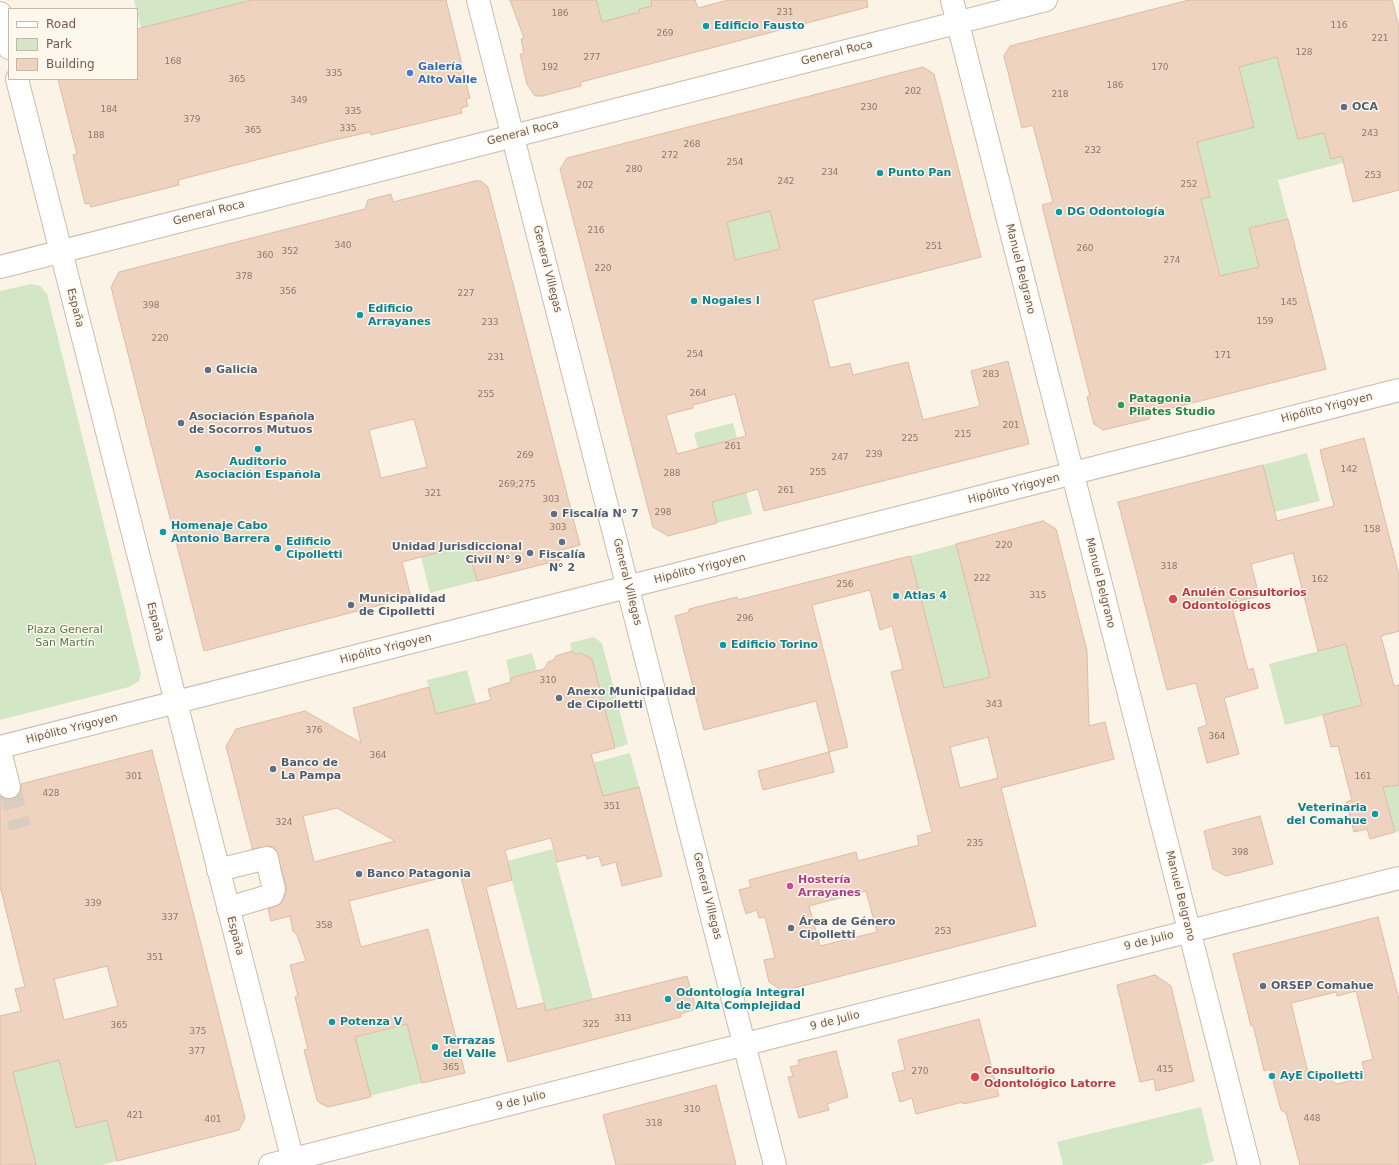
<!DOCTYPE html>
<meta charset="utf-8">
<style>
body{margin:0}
#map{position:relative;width:1399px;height:1165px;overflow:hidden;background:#fbf3e6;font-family:"DejaVu Sans",sans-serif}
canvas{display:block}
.legend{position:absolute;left:8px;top:8px;width:130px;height:72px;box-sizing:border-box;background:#fef7ec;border:1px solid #c6b9ac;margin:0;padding:5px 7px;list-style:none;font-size:12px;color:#725b4d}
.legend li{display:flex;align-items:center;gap:8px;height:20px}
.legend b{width:20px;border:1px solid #c6b9ac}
</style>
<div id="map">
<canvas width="1399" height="1165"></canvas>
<ul class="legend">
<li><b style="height:5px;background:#fff"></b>Road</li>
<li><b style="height:11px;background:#d3e7c6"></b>Park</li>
<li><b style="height:11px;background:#eed3c0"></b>Building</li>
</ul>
</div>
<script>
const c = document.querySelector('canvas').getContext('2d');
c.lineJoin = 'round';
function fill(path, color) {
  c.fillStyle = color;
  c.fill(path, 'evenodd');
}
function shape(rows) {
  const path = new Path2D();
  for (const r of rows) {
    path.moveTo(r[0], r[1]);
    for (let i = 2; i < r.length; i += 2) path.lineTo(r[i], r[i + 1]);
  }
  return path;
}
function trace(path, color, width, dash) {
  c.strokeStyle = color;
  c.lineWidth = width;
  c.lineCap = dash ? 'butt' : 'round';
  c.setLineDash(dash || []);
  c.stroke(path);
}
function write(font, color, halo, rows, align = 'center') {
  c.font = font + ' "DejaVu Sans",sans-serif';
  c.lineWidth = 3;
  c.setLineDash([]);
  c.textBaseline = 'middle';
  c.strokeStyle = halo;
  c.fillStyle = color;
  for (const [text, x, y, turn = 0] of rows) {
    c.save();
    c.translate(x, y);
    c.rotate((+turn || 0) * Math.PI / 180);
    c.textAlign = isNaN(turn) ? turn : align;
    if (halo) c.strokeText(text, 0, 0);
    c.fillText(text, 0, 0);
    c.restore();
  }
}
fill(shape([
 [134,0,252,0,141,28],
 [596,0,651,0,652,6,639,9,639,12,628,15,629,23,603,29],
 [1277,57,1298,139,1340,129,1327,143,1331,158,1352,153,1354,160,1278,180,1288,219,1249,228,1259,267,1221,277,1201,199,1210,196,1197,142,1254,127,1239,67],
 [759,167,780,249,693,271,727,224],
 [31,284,40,286,47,294,141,674,139,681,129,687,0,720,0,291],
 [733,423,737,438,712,445,741,472,752,514,717,523,694,433],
 [1307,453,1320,501,1275,512,1263,465],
 [406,495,466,540,477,581,430,593],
 [956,544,990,677,944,688,910,556],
 [594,637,602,643,628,744,615,748,593,664,588,665,585,655,582,653,575,654,572,651,570,643],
 [1346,644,1399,707,1399,831,1395,832,1362,706,1285,725,1269,664],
 [532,653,537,671,510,678,506,660],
 [467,670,482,726,420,718,417,705,433,701,427,680],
 [630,753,639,787,566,806,558,772],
 [553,849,593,999,555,1049,507,861],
 [407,1024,422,1083,370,1096,355,1037],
 [59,1060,76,1128,107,1120,117,1161,102,1165,36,1165,12,1072],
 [1201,1107,1214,1161,1200,1165,1063,1165,1057,1142]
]), '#d3e7c6');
const building = shape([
 [252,0,446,0,470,98,466,99,468,106,461,108,462,113,371,135,370,132,330,141,178,180,179,185,91,207,89,203,85,204,73,155,77,154,58,79,137,79,137,29,252,0],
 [510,0,596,0,602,22,640,12,639,9,652,6,651,0,695,0,698,8,728,0,867,0,868,7,581,82,581,86,542,96,535,96,527,84,520,54,524,54,521,39,524,38,510,0],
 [1189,0,1392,0,1399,27,1399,190,1353,202,1342,156,1331,159,1324,133,1298,139,1277,57,1239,67,1254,127,1197,142,1210,197,1201,199,1220,276,1259,267,1249,228,1288,219,1326,369,1153,413,1149,419,1103,430,1094,424,1087,397,1090,396,1042,205,1053,202,1033,125,1022,128,1004,56,1010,46,1189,0],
 [923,67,934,74,981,257,813,300,830,368,850,363,853,375,908,362,923,420,980,406,971,371,1008,361,1029,444,764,511,758,489,712,502,717,523,668,536,653,527,560,169,567,158,923,67],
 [770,211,780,249,735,260,727,222,770,211],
 [735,394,746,436,677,454,666,415,693,408,693,405,735,394],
 [475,181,481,181,488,187,580,545,558,551,560,560,477,581,467,545,402,562,411,597,204,651,111,287,119,272,365,209,368,200,391,194,393,202,475,181],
 [414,419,427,467,381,478,369,430,414,419],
 [1364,438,1399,575,1399,631,1381,636,1394,686,1399,685,1399,785,1383,787,1395,832,1370,839,1367,829,1354,832,1346,802,1352,800,1338,746,1331,747,1323,715,1362,705,1346,644,1318,651,1293,553,1251,564,1259,596,1231,603,1248,670,1253,668,1258,688,1224,698,1239,754,1207,763,1198,728,1207,725,1196,683,1167,690,1118,502,1263,465,1277,521,1334,506,1320,450,1364,438],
 [1043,521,1056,529,1087,651,1089,726,1105,722,1114,759,1001,788,1036,926,783,991,769,982,764,960,775,958,765,917,759,918,757,910,746,914,739,890,751,887,749,880,856,852,858,861,919,845,917,836,932,832,891,672,903,669,892,626,880,630,870,590,812,605,848,747,829,752,816,701,704,730,675,616,689,612,689,609,737,597,738,600,910,556,944,688,990,677,956,544,1043,521],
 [988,737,998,778,960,788,950,747,988,737],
 [866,891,877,932,820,946,809,906,866,891],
 [572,651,575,654,581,653,592,659,615,748,591,754,603,796,639,787,662,876,622,886,616,862,602,866,599,856,587,859,586,855,557,862,551,838,505,850,512,880,486,887,517,1009,544,1003,546,1011,687,976,696,1009,680,1014,681,1017,508,1062,460,873,349,901,361,947,428,929,465,1073,422,1083,407,1024,355,1037,371,1097,328,1107,320,1103,317,1100,304,1050,308,1049,295,997,298,996,290,965,306,961,297,935,293,931,290,916,271,921,268,909,281,904,286,893,286,886,276,850,270,846,252,849,252,847,226,746,231,738,236,729,305,711,361,743,353,708,429,687,436,714,491,700,488,689,511,682,510,678,544,669,548,662,554,660,556,656,572,651],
 [337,808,395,841,314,862,303,816,337,808],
 [152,750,245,1118,239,1130,117,1161,107,1120,76,1128,59,1060,13,1072,36,1165,0,1165,0,1016,21,1011,15,989,25,987,0,886,0,796,6,799,12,799,18,796,21,791,21,784,152,750],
 [107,966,118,1006,64,1020,54,979,107,966],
 [829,752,834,772,763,790,758,771,829,752],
 [1260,816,1273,864,1226,876,1213,869,1204,831,1260,816],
 [1378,917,1399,1000,1399,1165,1300,1165,1286,1113,1281,1110,1270,1069,1264,1071,1253,1025,1251,1026,1233,954,1378,917],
 [1356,991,1373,1059,1362,1062,1366,1077,1337,1084,1326,1077,1310,1081,1291,1003,1336,992,1337,996,1356,991],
 [1155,975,1171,986,1194,1081,1156,1091,1154,1079,1140,1082,1117,985,1155,975],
 [979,1019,999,1096,963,1104,963,1102,916,1114,912,1098,900,1102,892,1073,905,1070,898,1040,979,1019],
 [836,1051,848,1097,827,1104,829,1110,799,1118,788,1077,793,1076,790,1067,799,1065,798,1060,836,1051],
 [716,1085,736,1165,616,1165,603,1115,716,1085]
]);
fill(building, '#eed3c0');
trace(building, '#dfbba2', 1);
trace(shape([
 [9,787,20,828]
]), '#d9cdc0', 22, [22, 11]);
const minor = shape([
 [478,0,775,1165],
 [952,0,1249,1165],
 [0,13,9,48],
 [17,79,294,1165],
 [0,267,1046,0],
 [0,747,1399,390],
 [0,751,9,787],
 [218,870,267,858,270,873,274,889,272,895,228,908],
 [270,1165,1399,878]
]);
trace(minor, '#ccbbad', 24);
trace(minor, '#fff', 22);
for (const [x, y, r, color] of [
 [706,26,4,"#0f9aa8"],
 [410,73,4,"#3f7fe0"],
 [1344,107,4,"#5c6f8a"],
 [880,173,4,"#0f9aa8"],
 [1059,212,4,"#0f9aa8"],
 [694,301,4,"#0f9aa8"],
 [360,315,4,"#0f9aa8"],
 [208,370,4,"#5c6f8a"],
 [1121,405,4,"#2e9e5b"],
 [181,423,4,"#5c6f8a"],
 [258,449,4,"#0f9aa8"],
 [554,514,4,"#5c6f8a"],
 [163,532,4,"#0f9aa8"],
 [562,542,4,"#5c6f8a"],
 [278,548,4,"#0f9aa8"],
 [530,553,4,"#5c6f8a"],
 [896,596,4,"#0f9aa8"],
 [1173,599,5,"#e0444e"],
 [351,605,4,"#5c6f8a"],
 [723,645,4,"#0f9aa8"],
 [559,698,4,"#5c6f8a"],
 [273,769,4,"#5c6f8a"],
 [1375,814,4,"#0f9aa8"],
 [359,874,4,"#5c6f8a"],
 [790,886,4,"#d1479c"],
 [791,928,4,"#5c6f8a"],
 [1263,986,4,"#5c6f8a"],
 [668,999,4,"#0f9aa8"],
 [332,1022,4,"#0f9aa8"],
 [435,1047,4,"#0f9aa8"],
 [1272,1076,4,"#0f9aa8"],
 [975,1077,5,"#e0444e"]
]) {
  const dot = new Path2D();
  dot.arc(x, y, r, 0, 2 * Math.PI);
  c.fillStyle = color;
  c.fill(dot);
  trace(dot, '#fef7ec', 1.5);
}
write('9px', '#91796a', null, [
 ["231",785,13],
 ["186",560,14],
 ["116",1339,26],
 ["269",665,34],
 ["221",1380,39],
 ["128",1304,53],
 ["277",592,58],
 ["168",173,62],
 ["192",550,68],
 ["170",1160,68],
 ["335",334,74],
 ["365",237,80],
 ["186",1115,86],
 ["202",913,92],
 ["218",1060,95],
 ["349",299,101],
 ["230",869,108],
 ["184",109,110],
 ["335",353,112],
 ["379",192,120],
 ["335",348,129],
 ["365",253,131],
 ["243",1370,134],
 ["188",96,136],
 ["268",692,145],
 ["232",1093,151],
 ["272",670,156],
 ["254",735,163],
 ["280",634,170],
 ["234",830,173],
 ["253",1373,176],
 ["242",786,182],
 ["252",1189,185],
 ["202",585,186],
 ["216",596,231],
 ["340",343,246],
 ["251",934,247],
 ["260",1085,249],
 ["352",290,252],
 ["360",265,256],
 ["274",1172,261],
 ["220",603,269],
 ["378",244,277],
 ["356",288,292],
 ["227",466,294],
 ["145",1289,303],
 ["398",151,306],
 ["159",1265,322],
 ["233",490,323],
 ["220",160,339],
 ["254",695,355],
 ["171",1223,356],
 ["231",496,358],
 ["283",991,375],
 ["264",698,394],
 ["255",486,395],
 ["201",1011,426],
 ["215",963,435],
 ["225",910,439],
 ["261",733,447],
 ["239",874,455],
 ["269",525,456],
 ["247",840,458],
 ["142",1349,470],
 ["255",818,473],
 ["288",672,474],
 ["269;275",517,485],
 ["261",786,491],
 ["321",433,494],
 ["303",551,500],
 ["298",663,513],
 ["303",558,528],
 ["158",1372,530],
 ["220",1004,546],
 ["318",1169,567],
 ["222",982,579],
 ["162",1320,580],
 ["256",845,585],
 ["315",1038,596],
 ["296",745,619],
 ["310",548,681],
 ["343",994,705],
 ["376",314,731],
 ["364",1217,737],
 ["364",378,756],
 ["301",134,777],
 ["161",1363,777],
 ["428",51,794],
 ["351",612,807],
 ["324",284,823],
 ["235",975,844],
 ["398",1240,853],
 ["339",93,904],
 ["337",170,918],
 ["358",324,926],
 ["253",943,932],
 ["351",155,958],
 ["313",623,1019],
 ["325",591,1025],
 ["365",119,1026],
 ["375",198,1032],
 ["377",197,1052],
 ["365",451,1068],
 ["415",1165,1070],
 ["270",920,1072],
 ["310",692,1110],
 ["421",135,1116],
 ["448",1312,1119],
 ["401",213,1120],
 ["318",654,1124]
]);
write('bold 11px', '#0d838f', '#fef7ec', [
 ["Edificio Fausto",714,26],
 ["Punto Pan",888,173],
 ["DG Odontología",1067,212],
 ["Nogales I",702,301],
 ["Edificio",368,309],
 ["Arrayanes",368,322],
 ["Auditorio",258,462,"center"],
 ["Asociación Española",258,475,"center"],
 ["Homenaje Cabo",171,526],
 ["Antonio Barrera",171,539],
 ["Edificio",286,542],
 ["Cipolletti",286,555],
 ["Atlas 4",904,596],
 ["Edificio Torino",731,645],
 ["Veterinaria",1367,808,"right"],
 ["del Comahue",1367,821,"right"],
 ["Odontología Integral",676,993],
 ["de Alta Complejidad",676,1006],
 ["Potenza V",340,1022],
 ["Terrazas",443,1041],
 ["del Valle",443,1054],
 ["AyE Cipolletti",1280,1076]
], 'left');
write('11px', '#725b4d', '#fef7ec', [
 ["General Roca",837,53,-14],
 ["General Roca",523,133,-14],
 ["General Roca",209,213,-14],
 ["General Villegas",547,269,76],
 ["Manuel Belgrano",1020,269,76],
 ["España",75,308,76],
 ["Hipólito Yrigoyen",1327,408,-14],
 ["Hipólito Yrigoyen",1014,489,-14],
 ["Hipólito Yrigoyen",700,569,-14],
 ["General Villegas",627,582,76],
 ["Manuel Belgrano",1100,583,76],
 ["España",155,622,76],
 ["Hipólito Yrigoyen",386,649,-14],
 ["Hipólito Yrigoyen",72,729,-14],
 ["General Villegas",707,896,76],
 ["Manuel Belgrano",1180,896,76],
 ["España",235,936,76],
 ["9 de Julio",1149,941,-14],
 ["9 de Julio",835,1021,-14],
 ["9 de Julio",521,1101,-14]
]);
write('bold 11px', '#366cbe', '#fef7ec', [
 ["Galería",418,67],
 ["Alto Valle",418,80]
], 'left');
write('bold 11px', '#4e5e75', '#fef7ec', [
 ["OCA",1352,107],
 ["Galicia",216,370],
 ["Asociación Española",189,417],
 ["de Socorros Mutuos",189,430],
 ["Fiscalía N° 7",562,514],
 ["Unidad Jurisdiccional",522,547,"right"],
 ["Civil N° 9",522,560,"right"],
 ["Fiscalía",562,555,"center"],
 ["N° 2",562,568,"center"],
 ["Municipalidad",359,599],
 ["de Cipolletti",359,612],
 ["Anexo Municipalidad",567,692],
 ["de Cipolletti",567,705],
 ["Banco de",281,763],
 ["La Pampa",281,776],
 ["Banco Patagonia",367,874],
 ["Área de Género",799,922],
 ["Cipolletti",799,935],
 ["ORSEP Comahue",1271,986]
], 'left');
write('bold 11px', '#27864d', '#fef7ec', [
 ["Patagonia",1129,399],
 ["Pilates Studio",1129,412]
], 'left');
write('bold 11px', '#be3a42', '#fef7ec', [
 ["Anulén Consultorios",1182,593],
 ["Odontológicos",1182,606],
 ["Consultorio",984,1071],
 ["Odontológico Latorre",984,1084]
], 'left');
write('11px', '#567c49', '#fef7ec', [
 ["Plaza General",65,630],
 ["San Martín",65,643]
]);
write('bold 11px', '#b23c85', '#fef7ec', [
 ["Hostería",798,880],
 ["Arrayanes",798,893]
], 'left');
</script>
